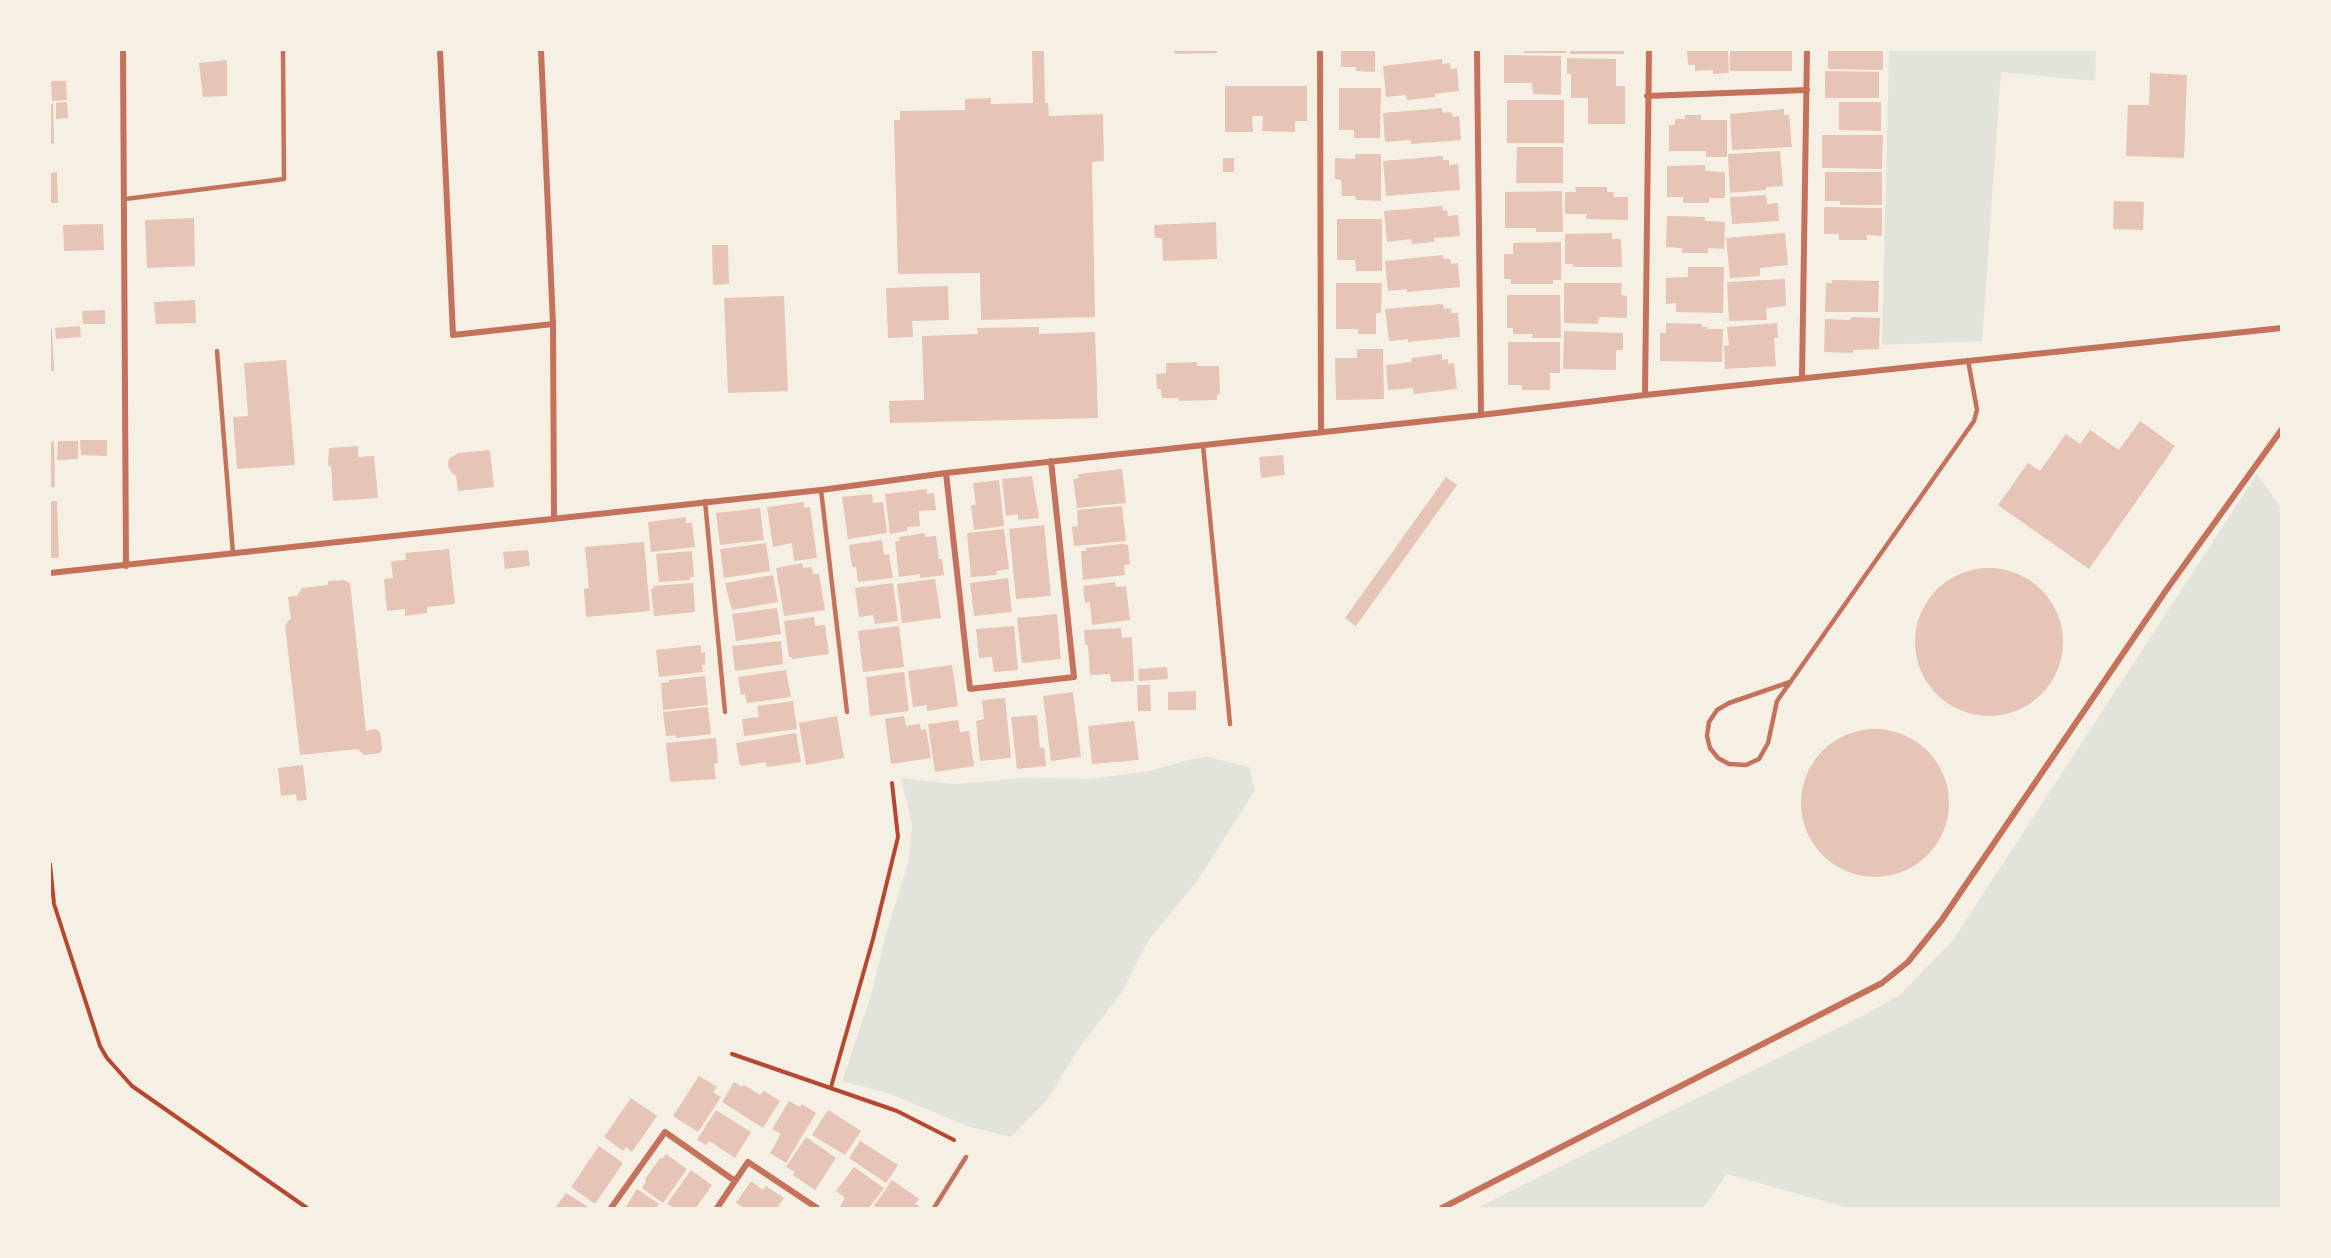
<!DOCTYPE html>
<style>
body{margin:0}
#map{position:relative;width:2331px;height:1258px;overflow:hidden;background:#f6efe4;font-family:"DM Sans",sans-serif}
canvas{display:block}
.frame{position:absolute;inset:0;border:51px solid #f6efe4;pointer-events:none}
</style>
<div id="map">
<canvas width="2331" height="1258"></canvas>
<div class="frame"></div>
</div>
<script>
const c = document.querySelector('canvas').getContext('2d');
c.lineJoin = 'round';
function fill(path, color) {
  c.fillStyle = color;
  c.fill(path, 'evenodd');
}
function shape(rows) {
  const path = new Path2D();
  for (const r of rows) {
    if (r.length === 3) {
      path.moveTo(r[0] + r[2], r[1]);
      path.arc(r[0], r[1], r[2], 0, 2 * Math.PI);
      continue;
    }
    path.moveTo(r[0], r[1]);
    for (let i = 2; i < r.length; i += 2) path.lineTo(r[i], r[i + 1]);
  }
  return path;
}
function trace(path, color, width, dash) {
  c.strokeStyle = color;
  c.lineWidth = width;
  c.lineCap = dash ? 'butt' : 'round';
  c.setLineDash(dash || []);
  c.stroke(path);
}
fill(shape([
 [1889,50,2096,50,2095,81,2001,72,1982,341,1882,345],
 [2257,474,2282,509,2281,1208,1848,1208,1727,1174,1703,1208,1477,1208,1866,1014,1901,994,1953,940],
 [1209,757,1249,767,1255,790,1197,881,1148,941,1122,992,1079,1048,1047,1100,1011,1137,970,1127,890,1094,842,1081,871,996,888,927,909,860,912,825,901,778,954,784,1025,778,1090,779,1150,771,1192,759]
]), '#e2e4dc');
fill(shape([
 [1032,50,1044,50,1045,103,1048,103,1049,116,1103,114,1104,161,1092,162,1095,317,981,320,980,273,898,274,894,120,900,120,900,111,965,110,965,99,991,98,991,104,1033,103],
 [1174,50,1217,50,1217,53,1175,54],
 [1341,50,1375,50,1375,72,1356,71,1356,67,1341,67],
 [1524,50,1566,50,1566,53,1524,53],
 [1570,50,1624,50,1624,54,1570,54],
 [1687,50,1728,50,1729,73,1713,74,1713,70,1695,71,1695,65,1688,65],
 [1730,50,1792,50,1792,71,1730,71],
 [1828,50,1883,50,1883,70,1828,69],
 [1504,55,1561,56,1561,95,1533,94,1532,83,1504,83],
 [1567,58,1616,59,1616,86,1625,86,1625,124,1588,124,1588,98,1571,98,1571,74,1567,74],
 [1442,59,1442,64,1450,63,1451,69,1457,68,1459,91,1435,94,1435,97,1407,100,1406,95,1386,97,1383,66],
 [227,60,227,96,203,97,199,63],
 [1825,71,1879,72,1879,98,1825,98],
 [2150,73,2187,75,2184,158,2126,156,2128,105,2149,105],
 [51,81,66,81,67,100,52,101],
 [1225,86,1307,86,1307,121,1295,121,1295,132,1262,131,1263,116,1252,116,1253,132,1225,132],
 [1339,88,1381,88,1380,138,1354,138,1354,130,1339,130],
 [1507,100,1564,100,1564,143,1507,143],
 [67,102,68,118,56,119,56,103],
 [1839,102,1881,102,1881,131,1839,130],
 [50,104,53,104,54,143,50,144],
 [1442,108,1442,113,1451,112,1453,117,1459,116,1461,140,1411,144,1411,140,1385,142,1383,113],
 [1784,109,1784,115,1789,115,1792,147,1732,150,1730,114],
 [1685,115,1701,115,1701,120,1727,120,1727,157,1706,157,1706,151,1669,151,1669,125,1675,125,1675,119,1685,119],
 [1822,135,1883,135,1882,169,1822,168],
 [1517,147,1563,147,1563,183,1516,183],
 [1780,151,1783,186,1766,187,1766,190,1730,193,1728,154],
 [1355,154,1381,154,1381,201,1356,200,1355,196,1342,196,1341,180,1335,179,1335,158,1355,159],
 [1443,156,1443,160,1449,160,1449,165,1458,164,1460,190,1386,196,1383,161],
 [1223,158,1234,158,1234,172,1223,172],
 [1705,165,1705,171,1725,172,1725,198,1709,198,1709,203,1683,203,1683,197,1667,197,1667,166],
 [57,172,58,203,50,203,50,173],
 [1825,172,1882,172,1882,205,1840,205,1840,201,1825,201],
 [1575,187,1607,187,1607,192,1614,192,1613,197,1628,197,1628,220,1586,219,1587,214,1565,214,1565,192,1576,192],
 [1562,191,1563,232,1536,232,1536,228,1505,228,1505,192],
 [1766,195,1767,204,1778,203,1779,221,1732,224,1730,197],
 [2114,201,2144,202,2143,230,2113,229],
 [1442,206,1443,211,1447,210,1448,216,1458,215,1460,236,1434,238,1434,242,1412,244,1411,239,1387,242,1384,211],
 [1824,207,1882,208,1882,236,1866,235,1867,240,1839,240,1839,234,1824,234],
 [1667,216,1705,217,1705,221,1725,222,1724,249,1708,248,1708,253,1682,253,1682,248,1666,247],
 [194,218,195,266,147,268,145,220],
 [1337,219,1382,219,1382,271,1356,271,1355,260,1337,260],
 [1216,222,1217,259,1163,261,1162,238,1155,238,1154,225],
 [103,224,104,250,64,251,63,225],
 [1612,233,1612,239,1621,239,1622,267,1573,267,1573,264,1565,264,1565,234],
 [1785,233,1788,265,1760,268,1760,276,1730,278,1726,238],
 [1561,242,1561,280,1553,280,1553,284,1511,284,1511,279,1504,279,1504,254,1513,254,1513,243],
 [712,245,728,245,729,284,713,285],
 [1443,255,1443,259,1450,259,1451,264,1458,263,1460,287,1407,292,1407,289,1388,291,1385,261],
 [1688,267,1724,267,1723,313,1676,312,1676,303,1666,304,1666,278,1688,277],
 [1785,279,1786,306,1766,308,1767,320,1729,321,1727,282],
 [1832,280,1879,281,1878,312,1825,312,1826,283,1832,283],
 [1336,283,1382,283,1381,313,1376,313,1376,334,1358,334,1358,329,1336,329],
 [1564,283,1622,283,1621,295,1627,296,1627,318,1599,317,1598,324,1564,323],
 [948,286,949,320,912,321,913,337,888,338,886,288],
 [1507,295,1560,295,1561,338,1532,338,1533,334,1513,334,1513,328,1507,328],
 [784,296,788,391,728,393,724,298],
 [195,300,196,323,156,324,154,302],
 [1443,304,1444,309,1451,308,1451,313,1458,313,1460,337,1408,342,1408,339,1389,341,1385,309],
 [105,310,105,324,83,324,82,311],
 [1851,317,1880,318,1879,349,1853,350,1853,353,1824,352,1825,319,1850,320],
 [1666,323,1702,324,1702,327,1707,327,1707,329,1723,329,1722,362,1660,361,1660,333,1666,333],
 [1777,323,1778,338,1774,338,1776,366,1725,369,1724,346,1729,345,1727,327],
 [80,326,81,337,56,339,55,328],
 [1039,327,1039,334,1095,332,1098,418,890,423,889,401,924,400,922,336,978,334,977,328],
 [50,329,52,329,54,371,50,371],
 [1564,331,1623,333,1623,350,1616,350,1616,370,1563,369],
 [1508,342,1560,342,1560,373,1550,373,1550,390,1522,390,1522,385,1508,385],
 [1357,349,1383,349,1384,399,1336,400,1335,358,1357,358],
 [1442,354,1442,360,1448,359,1448,364,1454,363,1457,389,1414,394,1413,388,1388,390,1386,365,1412,362,1411,358],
 [286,360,295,465,237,469,233,417,248,416,244,363],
 [1197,362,1197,366,1219,366,1220,394,1217,394,1217,400,1179,401,1178,398,1162,398,1161,389,1157,389,1156,374,1166,373,1166,363],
 [2140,421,2175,446,2089,569,1998,505,2028,463,2040,471,2066,434,2080,444,2090,430,2119,450],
 [80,440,107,440,107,456,81,455],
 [54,441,55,487,50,487,50,442],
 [58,441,78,441,78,459,57,460],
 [358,446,358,457,374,456,378,498,333,501,331,466,328,466,329,448],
 [490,450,494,487,458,491,456,476,451,472,448,466,449,459,458,453],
 [1283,455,1285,475,1261,478,1259,457],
 [1122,469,1126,503,1077,508,1073,479,1079,478,1078,474],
 [1032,476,1039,518,1018,520,1018,514,1006,516,1002,479],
 [1446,477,1457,485,1356,626,1345,618],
 [999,480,1004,526,974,530,971,505,976,505,973,483],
 [927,489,927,494,934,493,936,510,919,511,920,526,907,527,907,531,890,534,885,494],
 [872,494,873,503,883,502,887,533,848,539,842,497],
 [50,501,57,501,59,558,50,558],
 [804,502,804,508,810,507,817,558,794,561,792,543,773,547,767,507],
 [1122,506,1126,541,1074,546,1072,527,1078,526,1077,510],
 [760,508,764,540,720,545,716,513],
 [686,517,686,523,692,523,695,547,651,552,648,522],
 [1044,525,1051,596,1016,599,1009,529],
 [1004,529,1009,569,996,571,997,575,971,577,967,533],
 [925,533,925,537,936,536,939,559,942,559,944,575,920,578,920,574,899,577,895,541,900,541,899,537],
 [882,540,884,555,889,554,893,578,858,582,856,567,852,567,849,545],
 [644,542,650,611,586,617,584,589,589,588,585,547],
 [766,543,770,571,724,578,720,549],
 [1123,544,1128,545,1130,564,1124,565,1125,575,1083,580,1081,551,1086,551,1086,548],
 [449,549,455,604,427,607,427,613,405,616,405,609,387,611,384,579,393,578,391,561,406,560,405,553],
 [528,550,530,566,505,569,503,552],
 [692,551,694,577,690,577,690,580,659,582,656,554],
 [802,563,803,568,812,567,813,574,819,574,825,610,784,616,776,568],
 [1989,642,74],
 [773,575,778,602,732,610,725,583],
 [1008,578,1012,612,974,616,970,583],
 [935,579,941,618,902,623,897,584],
 [344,580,350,583,366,731,376,729,380,732,382,749,380,753,364,755,358,749,300,755,285,625,291,618,288,597,297,596,302,588,328,585,328,581],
 [1115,582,1116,587,1126,586,1130,620,1092,625,1090,602,1085,603,1083,586],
 [693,583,695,612,654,616,651,589,654,588,653,586],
 [893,583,898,621,875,624,873,615,859,617,855,588],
 [777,608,781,634,736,641,732,614],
 [1057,614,1061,659,1022,663,1017,618],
 [814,617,815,626,825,625,829,654,792,659,792,657,789,657,784,621],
 [899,626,904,667,863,672,858,631],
 [1014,626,1018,670,994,672,992,657,979,658,976,629],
 [1121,628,1122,638,1132,637,1134,681,1111,682,1110,674,1090,675,1088,645,1085,645,1084,630],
 [781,641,783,664,735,671,732,646],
 [701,645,701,653,705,652,705,665,702,665,703,672,659,677,656,650],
 [952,665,958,706,927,711,927,705,913,707,908,671],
 [1167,667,1168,679,1139,681,1138,669],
 [786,670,791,697,747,703,745,694,741,695,738,677],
 [904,672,909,711,870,716,866,677],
 [705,676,708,705,663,710,661,683,669,682,669,680],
 [1137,685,1150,685,1151,711,1138,711],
 [1196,691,1196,710,1168,710,1168,692],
 [1073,692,1081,757,1051,761,1043,696],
 [1005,698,1011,758,980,761,976,721,984,719,982,700],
 [793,701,797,729,744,736,742,719,759,717,757,706],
 [708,707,711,734,676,738,676,735,666,736,663,712],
 [1037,715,1040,748,1044,747,1046,766,1017,769,1011,717],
 [837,716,844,758,806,765,799,723],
 [904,716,906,726,920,724,921,730,926,729,931,758,891,764,885,719],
 [958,720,960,732,969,731,974,766,935,772,928,724],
 [1134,721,1139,760,1092,764,1088,726],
 [1875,803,74],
 [796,733,801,762,767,767,766,762,740,766,736,743],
 [716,738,718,763,714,764,716,779,670,782,666,743],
 [303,765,307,800,297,801,296,794,281,796,278,768],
 [699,1076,717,1087,713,1092,721,1097,698,1132,673,1116],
 [734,1082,742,1087,744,1085,760,1095,764,1091,780,1101,763,1128,722,1102],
 [631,1098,657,1116,632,1152,626,1147,623,1151,604,1137],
 [789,1101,800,1107,802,1104,816,1113,786,1163,770,1153,781,1134,772,1129],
 [716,1110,751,1132,735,1158,709,1141,706,1145,697,1140],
 [828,1110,861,1131,845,1155,812,1135],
 [806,1137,836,1158,815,1190,793,1175,795,1172,786,1167],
 [860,1141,898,1165,886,1183,849,1158],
 [599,1146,623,1163,595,1204,571,1187],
 [666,1154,687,1169,663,1203,642,1188,646,1181,645,1179,660,1158,662,1159],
 [854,1167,884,1188,869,1208,843,1208,840,1206,845,1198,836,1191],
 [691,1170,712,1185,696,1208,674,1208,667,1204],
 [892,1180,919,1199,915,1204,919,1206,917,1208,877,1208,874,1206],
 [751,1181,763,1190,766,1186,784,1198,777,1208,744,1208,736,1203],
 [637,1189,659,1204,656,1208,625,1208],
 [566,1193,590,1208,555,1208]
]), '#e6c5b7');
trace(shape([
 [50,864,54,904,100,1046,107,1058,132,1086,307,1208],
 [732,1054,897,1111,954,1140],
 [831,1087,873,939,898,837,892,783]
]), '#b5482f', 4);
trace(shape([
 [125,199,284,179,283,50],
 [217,351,233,554],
 [1203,445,1230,724],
 [821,490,847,712],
 [705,501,725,712],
 [1790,682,1729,703,1717,710,1709,722,1707,736,1710,748,1718,758,1729,764,1746,765,1759,759,1768,743,1777,701,1974,421,1977,410,1968,360],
 [934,1208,966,1157]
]), '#c5725c', 4.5);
trace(shape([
 [123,50,126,566],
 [440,50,453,335,553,324],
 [541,50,553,324,554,518],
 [1320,50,1321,432],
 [1477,50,1481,415],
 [1647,96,1807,90],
 [1802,378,1807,50],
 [1645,395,1649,50],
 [946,473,970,689,1074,677,1051,461],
 [50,573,821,490,946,473,1481,415,1645,395,2282,328],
 [611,1208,665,1132,735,1181],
 [717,1208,748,1162,817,1208],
 [1442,1208,1882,983,1908,962,1941,921,2167,589,2282,429]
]), '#c5725c', 6);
</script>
